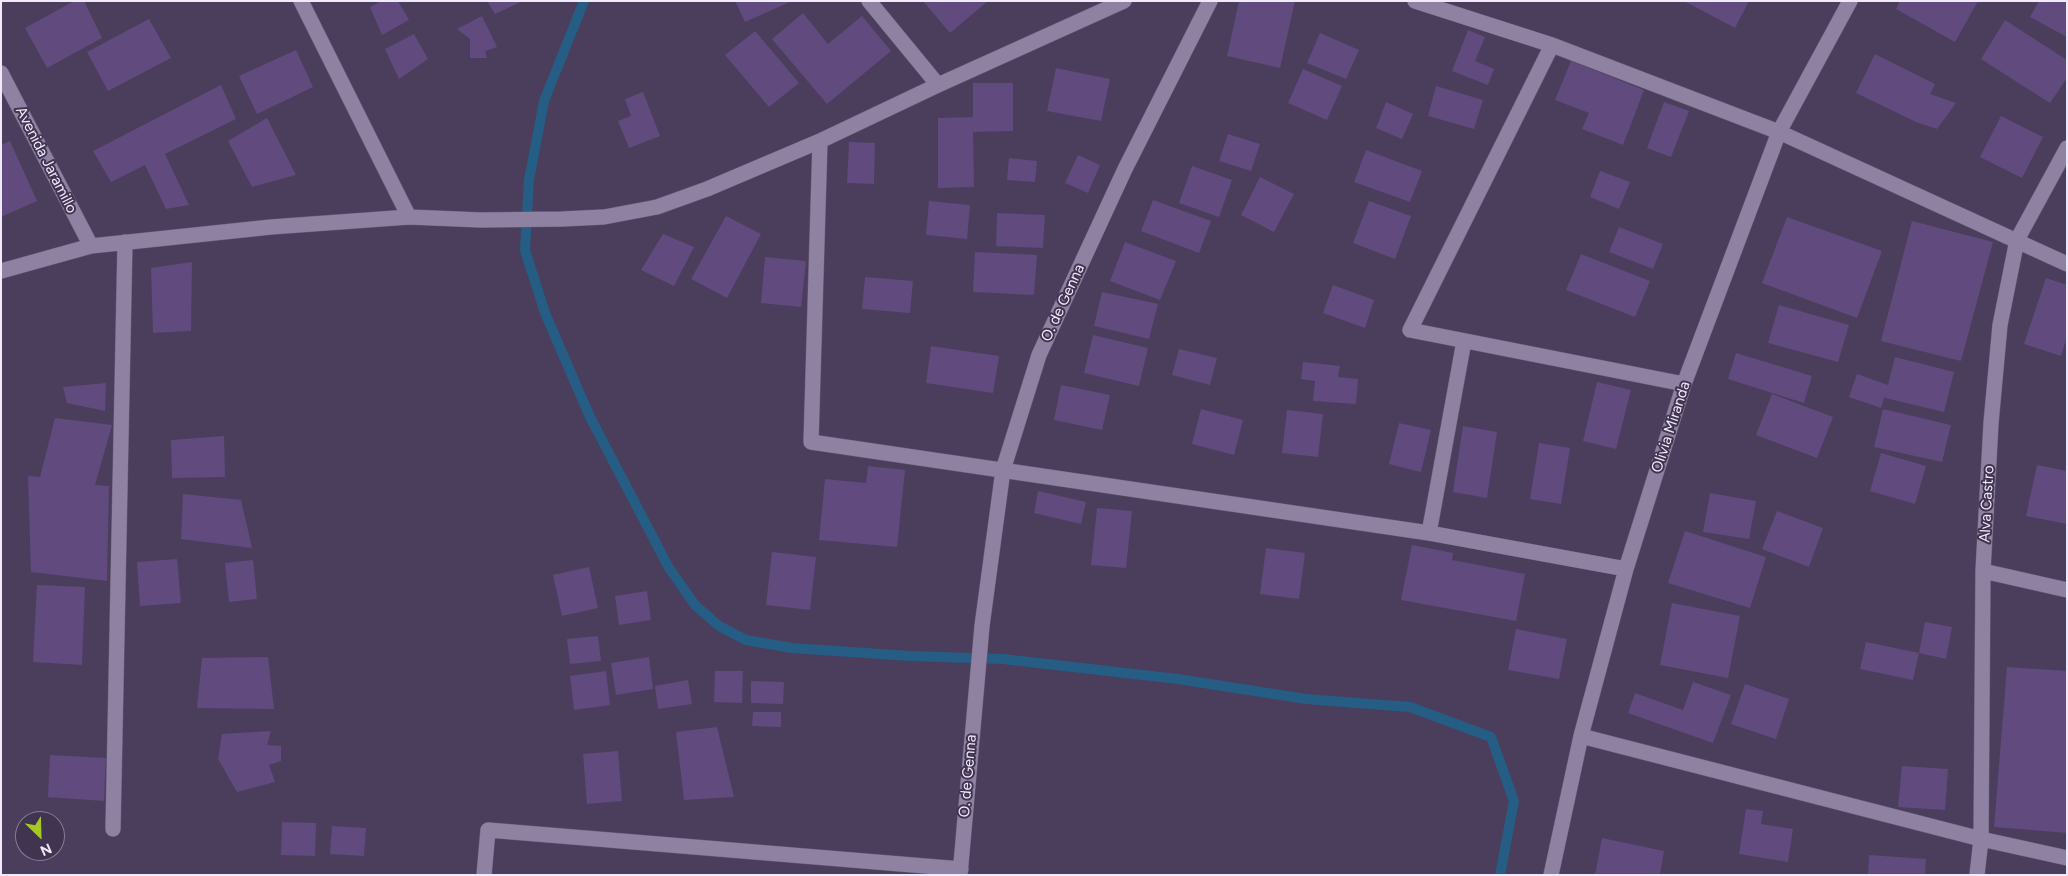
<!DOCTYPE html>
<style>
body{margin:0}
#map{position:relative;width:2068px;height:876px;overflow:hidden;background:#4a3e5c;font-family:Figtree,sans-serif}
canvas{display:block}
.frame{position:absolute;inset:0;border:2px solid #f1eafc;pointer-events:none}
.north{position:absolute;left:15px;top:811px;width:50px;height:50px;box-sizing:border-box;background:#403451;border:1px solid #877d95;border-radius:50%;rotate:156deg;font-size:14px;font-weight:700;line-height:20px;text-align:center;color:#f1eafc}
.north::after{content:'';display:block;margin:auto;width:18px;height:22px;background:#a4c826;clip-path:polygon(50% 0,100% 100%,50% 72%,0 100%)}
</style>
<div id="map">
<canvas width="2068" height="876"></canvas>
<div class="frame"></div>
<div class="north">N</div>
</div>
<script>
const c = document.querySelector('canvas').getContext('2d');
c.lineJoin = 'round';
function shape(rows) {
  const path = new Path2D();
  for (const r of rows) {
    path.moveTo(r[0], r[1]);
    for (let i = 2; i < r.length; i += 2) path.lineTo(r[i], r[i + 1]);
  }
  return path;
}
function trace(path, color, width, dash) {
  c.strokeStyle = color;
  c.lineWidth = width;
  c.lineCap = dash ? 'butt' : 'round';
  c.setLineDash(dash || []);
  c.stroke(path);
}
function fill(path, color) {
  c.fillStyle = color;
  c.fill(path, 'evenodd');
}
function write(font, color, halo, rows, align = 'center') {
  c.font = font + ' Figtree,sans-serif';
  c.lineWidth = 4;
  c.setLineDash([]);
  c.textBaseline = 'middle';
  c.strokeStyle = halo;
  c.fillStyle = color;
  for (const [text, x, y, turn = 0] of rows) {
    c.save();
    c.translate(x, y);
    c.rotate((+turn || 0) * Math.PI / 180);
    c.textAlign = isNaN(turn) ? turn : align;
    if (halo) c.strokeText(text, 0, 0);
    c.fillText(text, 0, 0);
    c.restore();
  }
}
trace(shape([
 [584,1,544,101,529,180,525,250,545,313,590,417,669,568,695,605,719,626,746,640,792,648,910,656,1003,659,1178,679,1306,699,1410,707,1491,737,1514,801,1500,875]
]), '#255d85', 10);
fill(shape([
 [74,1,84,1,102,38,47,68,25,28],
 [381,1,398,1,409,20,382,35,370,7],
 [487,1,523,1,495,14],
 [735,1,792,1,745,22],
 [923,1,988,1,950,33],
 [1239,1,1295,1,1280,68,1227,56],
 [1684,1,1749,1,1735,28],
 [1900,1,1978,1,1955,42,1896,9],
 [2039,1,2067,1,2067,37,2030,17],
 [803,13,828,44,862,16,891,51,827,104,772,39],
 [482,16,497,47,485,51,487,58,470,58,470,39,457,29],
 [149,19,171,58,108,91,87,52],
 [2005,20,2067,60,2067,78,2050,103,1981,59],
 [1468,30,1485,37,1475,61,1494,69,1488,85,1452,71],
 [755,31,799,83,769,107,725,55],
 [1320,33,1359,50,1346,79,1307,63],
 [414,34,428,59,399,79,385,49],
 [296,50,313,87,257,114,239,76],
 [1875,54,1935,84,1930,94,1956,103,1937,129,1916,122,1856,93],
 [1571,61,1644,90,1623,145,1582,129,1589,113,1555,100],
 [1056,68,1110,79,1101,121,1047,111],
 [1303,69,1342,86,1327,120,1288,103],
 [973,83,1013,83,1013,131,973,132,974,187,938,188,938,118,973,117],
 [221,85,236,119,165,154,189,205,166,209,145,165,111,182,93,151],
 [1436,86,1483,100,1474,129,1428,116],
 [643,92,660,136,629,148,618,121,631,116,625,99],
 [1386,102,1413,114,1402,139,1376,128],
 [1664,102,1689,111,1671,157,1647,148],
 [2001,116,2043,137,2022,178,1980,157],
 [267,118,296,175,252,187,228,141],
 [1228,134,1260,144,1251,171,1219,161],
 [10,141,37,201,1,217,1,145],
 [849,142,875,143,874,184,847,183],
 [1366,150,1422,171,1410,202,1354,182],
 [1078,155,1100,165,1088,193,1065,183],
 [1009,158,1037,161,1035,182,1007,180],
 [1192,166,1232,180,1219,217,1179,203],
 [1600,171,1630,182,1619,209,1590,197],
 [1260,177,1294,194,1274,232,1241,215],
 [1153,200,1211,221,1199,253,1141,231],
 [929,201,970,205,967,239,926,235],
 [1369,201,1411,216,1395,259,1353,243],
 [997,213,1045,215,1043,248,996,246],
 [726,216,761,234,727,298,691,279],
 [1787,217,1882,251,1857,318,1762,283],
 [1912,221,1993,242,1961,361,1881,341],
 [1619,227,1663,244,1653,269,1609,252],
 [663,234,694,247,674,286,641,270],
 [1125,242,1176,261,1160,300,1110,281],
 [975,252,1037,255,1034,295,973,292],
 [1581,254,1650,281,1635,317,1566,290],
 [765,257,806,261,801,307,761,303],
 [192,262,191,331,153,333,151,268],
 [865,277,913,281,910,313,862,309],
 [2046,278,2067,285,2067,337,2061,356,2024,344],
 [1333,285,1374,300,1365,328,1323,313],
 [1102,292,1158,304,1149,339,1094,326],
 [1779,305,1849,325,1838,362,1768,343],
 [1093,335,1148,348,1139,386,1084,373],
 [931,346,999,356,993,393,926,383],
 [1179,349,1217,358,1210,385,1172,375],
 [1736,353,1812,376,1804,403,1728,379],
 [1895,357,1954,372,1944,412,1885,398,1886,393,1881,408,1849,397,1857,374,1888,385],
 [1303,362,1340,366,1338,377,1358,379,1356,404,1313,401,1315,381,1301,379],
 [1597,382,1631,390,1616,449,1583,441],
 [106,383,105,411,67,403,63,387],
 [1061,385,1110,395,1102,430,1054,420],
 [1772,394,1833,417,1817,458,1756,435],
 [1201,409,1243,420,1234,455,1192,444],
 [1883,409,1951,425,1942,462,1874,447],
 [1287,410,1323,414,1318,457,1282,453],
 [55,418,112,425,95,485,109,486,107,581,31,572,28,476,40,477],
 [1399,423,1431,430,1421,472,1389,464],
 [1463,426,1497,432,1487,498,1453,492],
 [224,436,225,477,172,478,171,440],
 [1539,443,1570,448,1561,504,1530,499],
 [1881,453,1926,466,1915,504,1870,491],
 [2037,465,2067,471,2067,524,2026,516],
 [868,466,905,470,897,547,819,540,825,479,866,483],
 [1038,491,1086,502,1081,524,1034,513],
 [1710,493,1756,501,1749,539,1703,532],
 [183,494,241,500,252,548,181,539],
 [1097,508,1132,511,1126,568,1091,565],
 [1777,511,1823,528,1809,567,1762,549],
 [1685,531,1766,557,1750,608,1668,583],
 [1412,545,1453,553,1452,560,1525,574,1516,621,1401,600],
 [1266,548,1305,553,1299,599,1260,594],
 [772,552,816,557,810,610,766,605],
 [177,559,181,603,140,606,137,562],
 [253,560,257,599,229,602,225,563],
 [589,567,598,608,562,616,553,575],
 [37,585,85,587,82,665,33,662],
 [647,591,651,620,619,625,615,596],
 [1672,603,1740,616,1728,678,1660,665],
 [1925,622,1952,627,1946,659,1919,653],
 [1516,629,1567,639,1559,679,1508,670],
 [598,636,601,661,570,664,567,639],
 [1866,642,1919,653,1913,680,1860,669],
 [268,657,274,709,197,708,202,658],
 [649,657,653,689,616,695,611,663],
 [2007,667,2067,671,2067,833,1994,827],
 [606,671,610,705,574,710,570,676],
 [715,671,743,671,742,703,714,702],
 [688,680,692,704,658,709,655,686],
 [751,681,784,682,783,704,751,703],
 [1693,682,1731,695,1713,743,1628,713,1635,693,1683,710],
 [1745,684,1789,699,1776,739,1731,724],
 [753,712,781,712,781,727,752,726],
 [717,727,734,797,684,800,676,732],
 [271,731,267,745,281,746,281,761,269,765,275,782,237,792,218,759,222,734],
 [618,751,622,801,587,804,583,754],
 [50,755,106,758,104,801,48,797],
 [1902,766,1948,769,1945,810,1898,807],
 [1746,809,1763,811,1761,824,1793,829,1788,862,1739,854],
 [282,822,316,823,315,856,281,855],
 [332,826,366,828,364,856,330,854],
 [1602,838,1664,851,1660,875,1595,875],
 [1869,855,1926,859,1925,875,1868,875]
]), '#604a7e');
const minor = shape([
 [301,1,409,217],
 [869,1,938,85],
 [1415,1,1552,45,1779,132,2067,264],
 [1552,45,1410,330,1684,384],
 [1,73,91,246],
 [820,141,811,442,1429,533,1626,569],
 [1,271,91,246,271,227,409,217,481,220,562,219,604,217,657,207,707,189,820,141,938,85,1124,1],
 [1429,533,1464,341],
 [1983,571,2067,590],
 [1581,736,1981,839,2067,858],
 [113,829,125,242],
 [484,875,488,830,961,869],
 [960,875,982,626,1003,470,1039,355,1125,169,1210,1],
 [1551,875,1581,736,1626,569,1684,384,1779,132,1850,1],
 [1977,875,1981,839,1983,571,1991,423,2000,325,2017,240,2067,148]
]);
trace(minor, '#665c75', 16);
trace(minor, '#8e81a2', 15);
write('15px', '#f1eafc', '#403451', [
 ["Avenida Jaramillo",46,160,63],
 ["O. de Genna",1063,303,-65],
 ["Olivia Miranda",1671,427,-72],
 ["Alva Castro",1987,504,-87],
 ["O. de Genna",968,776,-85]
]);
</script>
